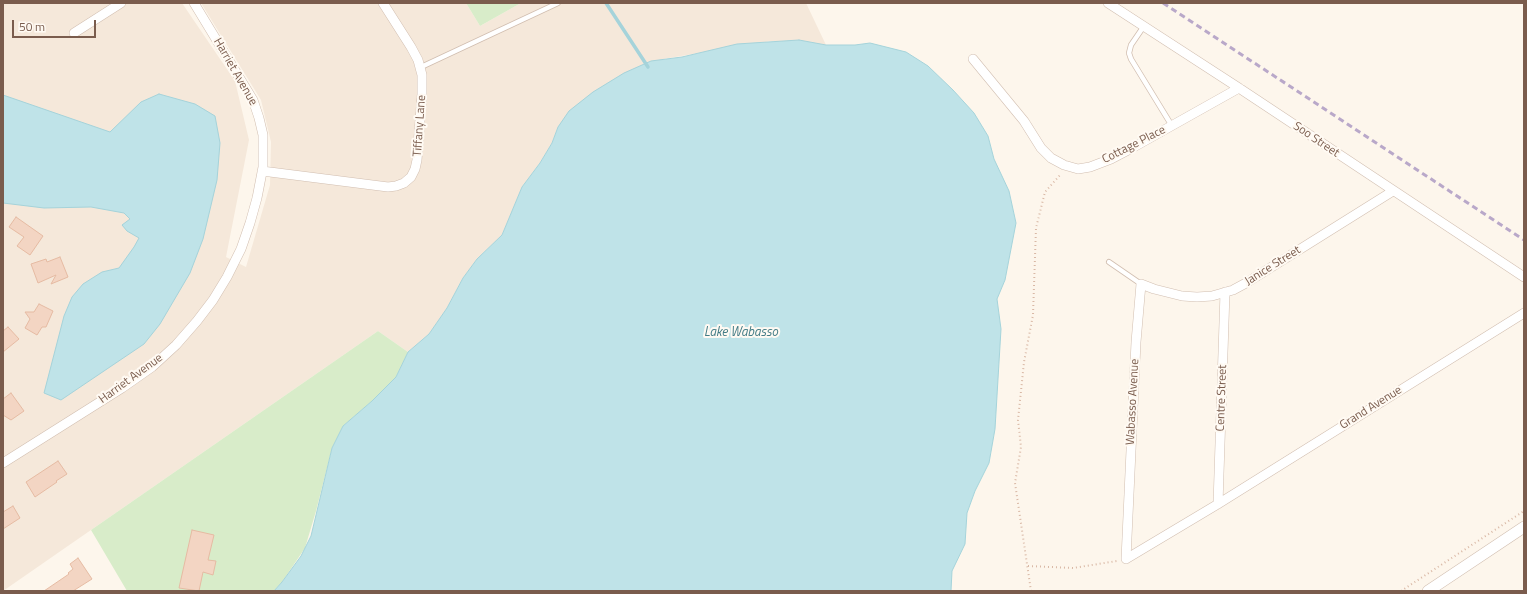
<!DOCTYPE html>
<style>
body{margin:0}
#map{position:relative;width:1527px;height:594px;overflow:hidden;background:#fdf6ec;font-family:"Titillium Web",sans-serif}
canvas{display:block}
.frame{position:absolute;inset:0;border:4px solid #7a5c4d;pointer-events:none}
.scale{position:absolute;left:12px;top:20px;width:84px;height:18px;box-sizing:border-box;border:2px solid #7a5c4d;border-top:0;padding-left:5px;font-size:12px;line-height:14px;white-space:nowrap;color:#7a5c4d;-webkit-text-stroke:3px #fffaf3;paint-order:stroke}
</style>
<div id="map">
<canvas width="1527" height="594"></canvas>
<div class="frame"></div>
<div class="scale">50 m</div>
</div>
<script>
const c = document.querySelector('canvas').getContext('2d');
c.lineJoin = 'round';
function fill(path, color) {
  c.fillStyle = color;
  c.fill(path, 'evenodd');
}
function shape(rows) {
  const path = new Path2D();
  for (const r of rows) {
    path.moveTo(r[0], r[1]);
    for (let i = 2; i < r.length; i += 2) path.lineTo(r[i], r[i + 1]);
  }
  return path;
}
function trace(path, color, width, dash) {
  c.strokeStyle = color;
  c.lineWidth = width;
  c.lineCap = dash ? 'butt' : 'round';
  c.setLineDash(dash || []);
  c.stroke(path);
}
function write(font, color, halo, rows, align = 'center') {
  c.font = font + ' "Titillium Web",sans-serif';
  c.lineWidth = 4;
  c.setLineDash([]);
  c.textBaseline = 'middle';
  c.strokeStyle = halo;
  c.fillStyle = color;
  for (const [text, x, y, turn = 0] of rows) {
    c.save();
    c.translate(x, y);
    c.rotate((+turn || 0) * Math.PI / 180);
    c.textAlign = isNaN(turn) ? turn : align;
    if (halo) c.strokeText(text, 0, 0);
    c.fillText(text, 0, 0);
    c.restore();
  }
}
fill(shape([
 [3,3,182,3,235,81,249,140,226,257,246,267,270,185,271,142,261,100,201,3,466,3,480,26,521,3,806,3,826,45,771,41,663,59,558,127,552,143,540,163,522,187,502,235,477,259,463,278,447,308,429,334,408,352,378,331,3,591]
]), '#f5e8da');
fill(shape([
 [466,3,521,3,480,26],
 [378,331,408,352,396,377,372,401,343,426,332,448,316,511,305,548,282,582,274,591,127,591,91,530]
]), '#d8ecc9');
const water = shape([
 [799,40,826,45,855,45,870,43,906,52,928,66,953,90,974,113,988,136,994,159,1009,191,1016,223,1005,280,997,299,1001,329,995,429,989,463,975,491,967,513,965,544,952,571,951,591,274,591,282,582,301,556,311,536,332,448,343,426,372,401,396,377,408,352,429,334,447,308,463,278,477,259,502,235,522,187,540,163,552,143,558,127,569,111,593,92,624,73,651,61,682,57,737,44,799,40],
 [159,94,195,104,215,116,220,143,217,180,203,239,190,273,160,324,144,344,61,400,44,393,64,316,72,297,83,284,102,272,119,268,134,247,139,238,127,231,122,225,130,219,124,213,91,207,44,208,3,203,3,95,110,132,141,102,159,94]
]);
fill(water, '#bfe3e8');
trace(water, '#a5d3da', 1);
trace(shape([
 [606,3,648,67]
]), '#a5d3da', 3.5);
const building = shape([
 [16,217,43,236,30,255,17,246,24,237,9,227,16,217],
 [60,257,68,277,51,284,56,275,38,283,31,264,46,259,47,262,60,257],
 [39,304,53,311,46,327,42,327,37,335,25,328,30,319,25,312,34,312,39,304],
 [8,327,19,339,3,352,3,331,8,327],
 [11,393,24,411,11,420,3,415,3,399,11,393],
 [58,461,67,474,56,481,57,482,35,497,26,482,58,461],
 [13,506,20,518,3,529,3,512,13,506],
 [192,530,214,535,208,560,216,561,213,575,203,572,199,591,179,588,192,530],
 [78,558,92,579,73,591,44,591,69,574,68,573,73,569,70,564,78,558]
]);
fill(building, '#f3d5c3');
trace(building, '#e6bba3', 1);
const service = shape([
 [1144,26,1131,45,1129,53,1131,59,1172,126],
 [419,68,558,3],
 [1109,262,1141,284]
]);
const minor = shape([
 [1108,3,1239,88,1524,277],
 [74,33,121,3],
 [973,59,1024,121,1041,148,1051,158,1064,165,1078,169,1090,167,1111,159,1132,148,1239,88],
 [262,171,388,187,396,186,404,183,411,177,415,169,417,160,422,94,422,75,418,60,411,47,383,3],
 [3,463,122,388,152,367,176,345,197,321,213,300,227,277,241,249,250,223,257,198,263,167,263,135,259,118,253,100,194,3],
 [1218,504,1225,292],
 [1126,559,1136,342,1141,284,1154,289,1182,296,1197,297,1212,296,1233,290,1246,283,1393,191],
 [1126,559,1218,504,1524,313]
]);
const tertiary = shape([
 [1428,591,1524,527]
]);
trace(service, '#d1beb0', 6);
trace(minor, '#d1beb0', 10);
trace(tertiary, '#d1beb0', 12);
trace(shape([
 [1028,566,1073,568,1117,561],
 [1031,591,1015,483,1021,447,1018,420,1024,362,1033,315,1036,228,1045,192,1061,174],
 [1401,591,1524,511]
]), '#d9b8a5', 2, [1, 3]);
trace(service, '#fff', 4.5);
trace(minor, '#fff', 9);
trace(tertiary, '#fff', 11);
trace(shape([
 [1163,3,1524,240]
]), '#b9a8c9', 3, [6, 4]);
write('12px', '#7a5c4d', '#fffaf3', [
 ["Harriet Avenue",235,72,60],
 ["Tiffany Lane",420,126,-86],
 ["Soo Street",1316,140,34],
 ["Cottage Place",1134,145,-27],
 ["Janice Street",1273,266,-32],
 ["Harriet Avenue",131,379,-36],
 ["Centre Street",1222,398,-88],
 ["Wabasso Avenue",1133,402,-87],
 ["Grand Avenue",1371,408,-32]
]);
write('italic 13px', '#437c86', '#fffaf3', [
 ["Lake Wabasso",741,333]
]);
</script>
